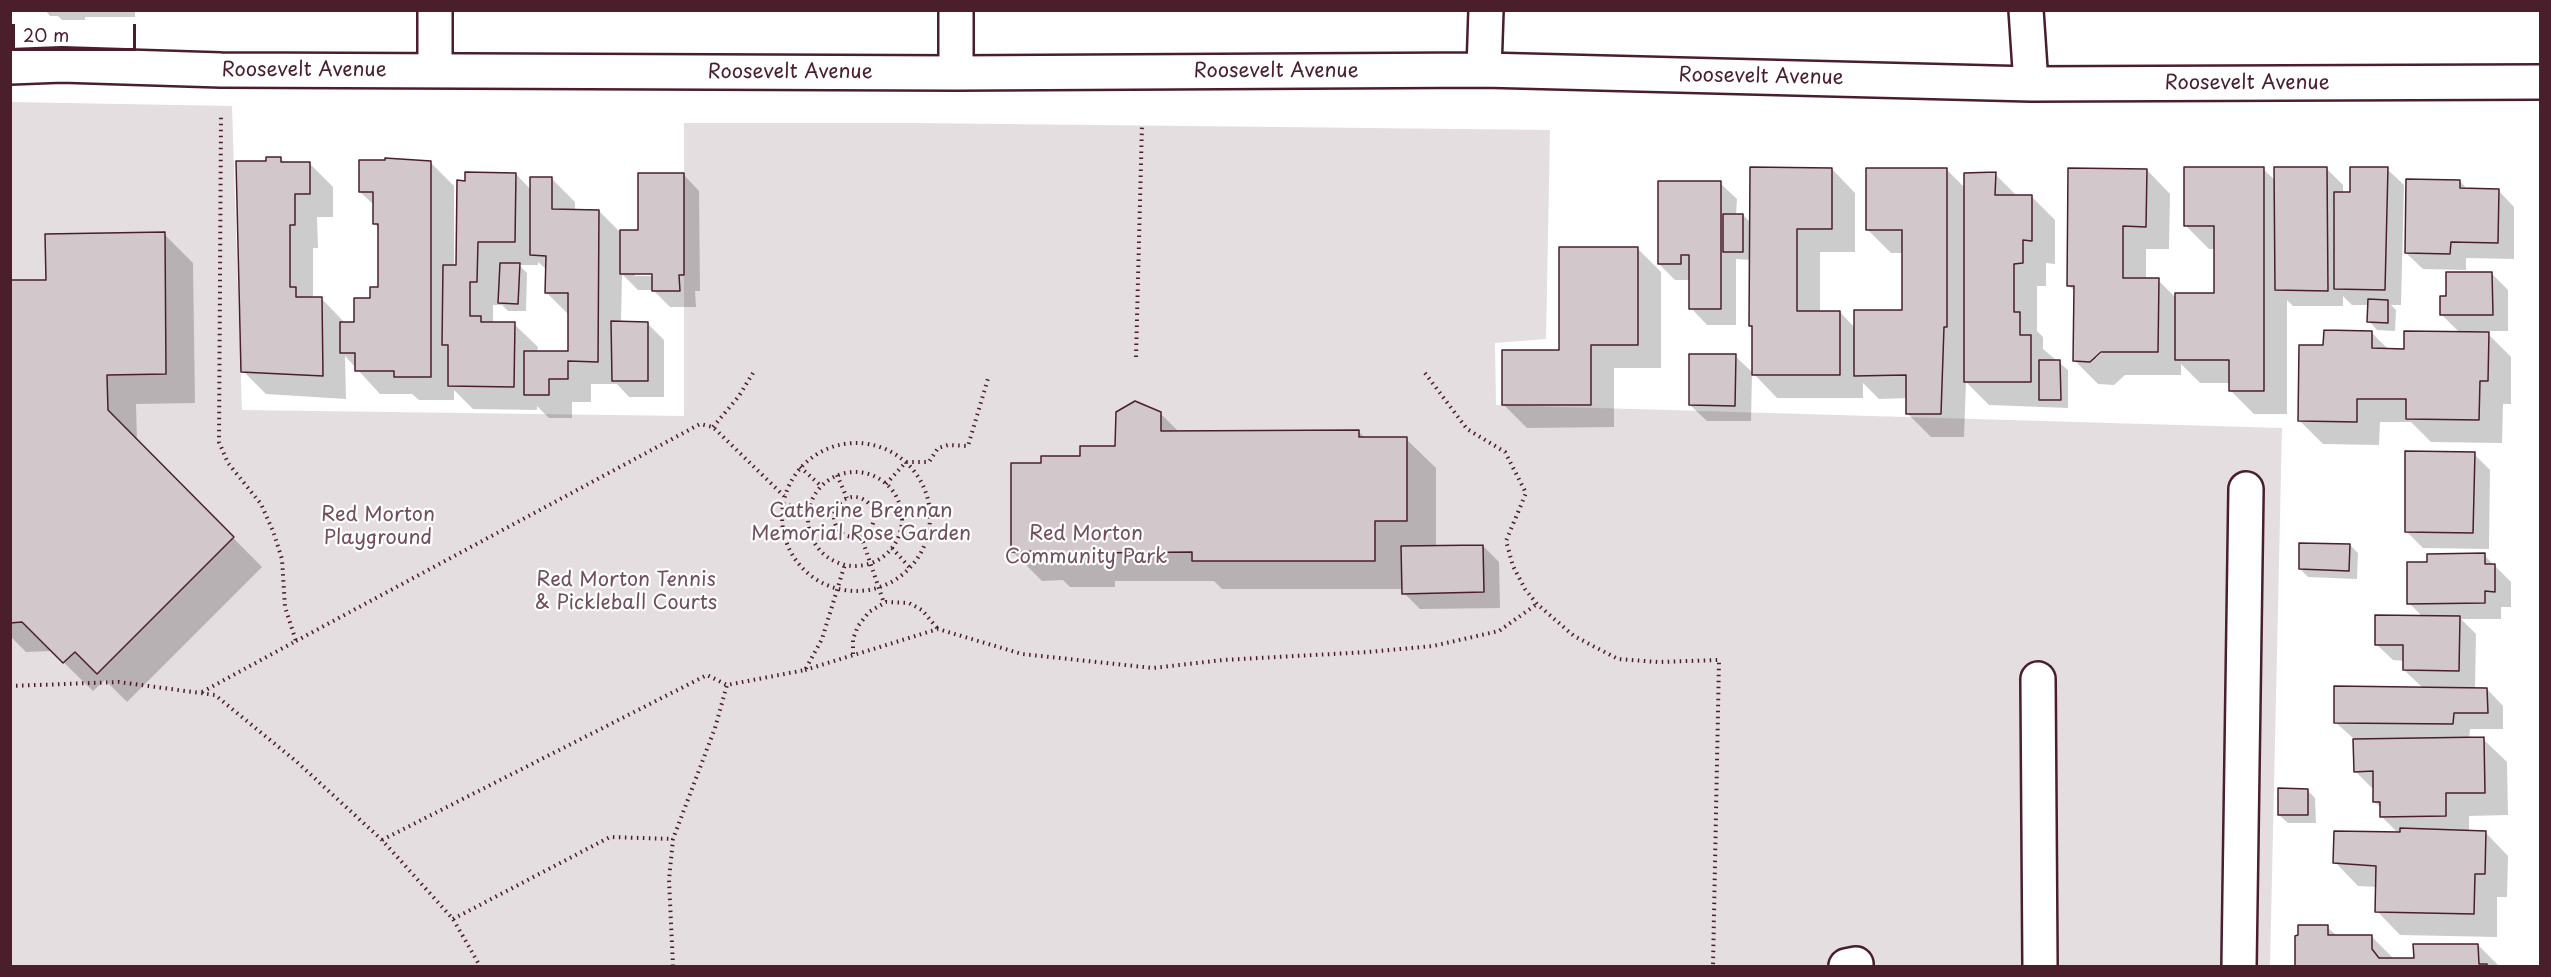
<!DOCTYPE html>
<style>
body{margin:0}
#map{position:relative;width:2551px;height:977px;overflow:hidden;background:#fff;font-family:"Playpen Sans",sans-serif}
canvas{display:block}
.frame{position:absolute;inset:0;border:12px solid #4a1f2b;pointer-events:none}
.scale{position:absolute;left:12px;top:24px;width:124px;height:27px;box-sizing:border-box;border:3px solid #4a1f2b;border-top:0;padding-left:8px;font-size:18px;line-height:21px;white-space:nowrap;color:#4a1f2b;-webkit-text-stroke:4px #fff;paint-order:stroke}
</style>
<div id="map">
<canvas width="2551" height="977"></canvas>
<div class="frame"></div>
<div class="scale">20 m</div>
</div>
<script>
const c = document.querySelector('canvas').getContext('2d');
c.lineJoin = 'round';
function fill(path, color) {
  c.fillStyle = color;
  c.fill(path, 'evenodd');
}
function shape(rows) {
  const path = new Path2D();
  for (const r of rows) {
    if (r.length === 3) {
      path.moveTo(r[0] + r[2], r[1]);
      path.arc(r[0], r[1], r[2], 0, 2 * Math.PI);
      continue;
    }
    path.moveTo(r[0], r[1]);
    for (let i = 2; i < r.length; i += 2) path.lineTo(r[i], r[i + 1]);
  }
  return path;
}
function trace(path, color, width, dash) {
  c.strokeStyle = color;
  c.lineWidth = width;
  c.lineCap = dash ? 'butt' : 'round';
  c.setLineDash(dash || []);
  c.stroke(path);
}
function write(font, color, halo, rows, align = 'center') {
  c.font = font + ' "Playpen Sans",sans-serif';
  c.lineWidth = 4.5;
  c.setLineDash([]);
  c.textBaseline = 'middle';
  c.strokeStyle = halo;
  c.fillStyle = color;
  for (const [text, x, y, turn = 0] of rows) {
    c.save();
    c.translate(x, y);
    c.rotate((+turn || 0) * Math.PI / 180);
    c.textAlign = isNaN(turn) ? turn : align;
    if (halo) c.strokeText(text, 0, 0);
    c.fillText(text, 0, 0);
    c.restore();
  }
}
fill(shape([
 [11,102,232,106,242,410,684,416,684,123,914,123,1550,130,1546,339,1495,343,1496,405,2282,428,2270,966,11,966]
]), '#e5dee0');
fill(shape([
 [45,10,135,10,135,17,85,17,85,20,62,20,58,16,50,16],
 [280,158,285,163,309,163,333,187,333,217,317,217,318,248,313,248,313,299,321,298,345,323,355,323,379,289,379,228,374,223,374,205,360,192,361,162,404,159,407,162,430,162,454,186,454,267,457,267,466,182,516,174,531,190,552,179,575,202,575,211,599,211,619,231,639,231,683,174,699,191,700,291,695,291,696,307,670,307,653,290,638,290,622,274,621,323,647,323,664,340,664,397,629,397,617,384,591,384,591,402,572,402,572,418,549,418,537,406,537,410,473,409,454,390,454,400,419,400,412,394,380,394,345,356,346,399,266,394,243,371,268,163],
 [538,262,547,270,546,292,570,316,569,353,537,352,538,347,514,324,493,324,493,305,502,305,508,311,526,311,527,273,519,265,538,265],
 [635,273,660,273,660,276,635,276],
 [1832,169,1855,193,1855,252,1820,252,1820,312,1840,312,1855,328,1903,312,1903,253,1891,253,1867,229,1946,169,1966,189,1995,174,2017,196,2031,196,2055,220,2055,264,2046,263,2046,286,2037,286,2037,331,2043,337,2043,349,2068,370,2068,408,1989,405,1966,382,1964,437,1931,437,1908,414,1908,398,1879,399,1863,383,1863,398,1777,398,1754,374,1754,328,1751,325,1751,260,1736,259,1736,325,1707,325,1691,308,1691,280,1675,280,1659,264,1720,183,1737,199,1736,215,1743,215,1751,223],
 [2263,169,2276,181,2327,169,2343,185,2343,194,2351,194,2387,169,2404,185,2401,305,2391,305,2396,310,2395,331,2377,330,2369,321,2369,305,2352,305,2343,296,2343,306,2293,306,2287,300,2287,414,2254,414,2230,390,2230,383,2200,383,2181,364,2181,375,2125,375,2114,385,2098,384,2075,361,2076,292,2069,286,2147,170,2170,194,2169,249,2146,249,2146,279,2158,280,2176,298,2216,295,2216,249,2209,249,2186,226],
 [2108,348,2096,358,2096,354],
 [2460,181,2468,190,2498,190,2514,207,2514,259,2466,258,2466,270,2423,269,2406,253],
 [164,234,193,263,195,403,136,404,137,441,262,567,127,702,105,680,93,691,52,651,26,652,10,636,10,282,47,281],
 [1637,248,1661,272,1661,368,1614,368,1614,427,1527,428,1503,404,1560,352],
 [2492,274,2508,290,2508,331,2473,331,2473,333,2488,334,2511,357,2511,404,2503,404,2502,443,2431,442,2411,422,2380,422,2379,445,2323,444,2300,421,2325,346,2372,333,2389,350,2406,350,2460,333,2441,314,2447,298],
 [1735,356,1752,372,1751,421,1707,421,1690,405],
 [1160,413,1179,432,1358,431,1366,439,1406,439,1436,468,1436,547,1483,546,1499,562,1500,608,1420,609,1404,593,1404,589,1222,589,1214,581,1115,581,1115,587,1070,587,1063,580,1042,581,1012,551,1043,465,1082,458,1117,448],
 [2474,454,2490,470,2489,549,2423,548,2406,531],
 [2350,545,2358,553,2357,579,2308,577,2300,569],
 [2484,555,2511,582,2511,607,2501,607,2501,619,2461,619,2476,634,2475,689,2487,689,2503,706,2503,729,2470,729,2469,739,2483,739,2507,762,2508,815,2469,816,2469,832,2485,832,2508,856,2507,897,2497,897,2497,937,2400,935,2377,911,2377,887,2358,886,2335,862,2399,834,2382,817,2382,809,2374,801,2374,790,2355,771,2354,739,2335,722,2423,688,2404,670,2404,661,2393,660,2376,644,2423,617,2409,603,2429,563],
 [2307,790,2315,798,2316,823,2288,823,2279,815],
 [2327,927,2337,936,2371,936,2394,959,2415,959,2478,945,2499,966,2296,966,2296,937]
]), '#0003');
const building = shape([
 [266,157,281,157,281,162,310,162,310,194,295,194,295,225,290,225,290,287,296,287,296,297,322,297,323,376,241,372,236,161,266,161,266,157],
 [385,158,431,161,431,377,394,377,394,371,355,371,355,353,340,353,340,322,354,322,354,298,370,298,370,287,378,287,378,224,373,224,373,192,359,192,359,160,385,160,385,158],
 [1750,167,1832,168,1832,229,1797,229,1797,311,1840,311,1840,375,1752,375,1752,326,1749,326,1750,167],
 [2184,167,2264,167,2264,391,2229,391,2229,360,2175,360,2175,293,2214,293,2214,226,2184,226,2184,167],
 [2274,167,2327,167,2328,291,2275,290,2274,167],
 [2350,167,2388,167,2385,290,2334,289,2334,192,2350,192,2350,167],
 [1866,168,1947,168,1947,327,1944,327,1941,414,1906,414,1906,375,1854,376,1854,310,1902,310,1902,230,1866,230,1866,168],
 [2068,168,2147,169,2146,227,2123,226,2123,278,2159,278,2158,352,2101,352,2090,362,2073,361,2074,286,2067,286,2068,168],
 [465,172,516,173,515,242,478,242,477,282,470,282,470,316,481,316,481,322,515,322,514,387,448,386,448,345,442,345,443,265,456,265,457,180,465,181,465,172],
 [1996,172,1995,195,2032,195,2032,241,2023,240,2023,263,2014,264,2014,312,2020,312,2020,335,2031,335,2031,382,1964,382,1964,173,1996,172],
 [638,173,684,173,684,275,679,275,680,291,652,291,652,274,620,274,620,230,638,230,638,173],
 [530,177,552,177,552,209,599,210,598,362,568,361,568,379,549,379,549,395,524,395,524,351,568,351,568,293,545,293,546,256,530,255,530,177],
 [2406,179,2460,180,2460,188,2499,189,2498,243,2451,242,2450,254,2405,253,2406,179],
 [1658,181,1721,181,1721,309,1689,309,1689,255,1681,255,1681,264,1658,264,1658,181],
 [1723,214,1743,214,1743,252,1723,252,1723,214],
 [165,232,166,374,107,375,108,410,234,537,97,674,75,652,63,663,22,622,10,623,10,280,46,280,45,234,165,232],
 [1559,247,1638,247,1638,345,1591,345,1591,405,1502,405,1502,350,1559,350,1559,247],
 [500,263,520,263,518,304,498,303,500,263],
 [2446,272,2492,272,2493,315,2440,315,2440,296,2446,296,2446,272],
 [2368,299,2388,300,2388,323,2367,322,2368,299],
 [611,321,648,322,648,381,612,381,611,321],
 [2324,330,2372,331,2372,348,2404,349,2404,331,2489,332,2488,381,2480,381,2479,420,2406,419,2406,399,2357,399,2357,422,2298,421,2299,345,2323,345,2324,330],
 [1689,354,1736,354,1735,406,1689,405,1689,354],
 [2039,360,2060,360,2061,400,2039,400,2039,360],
 [1135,401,1161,412,1161,431,1359,430,1359,437,1407,437,1407,521,1375,521,1375,561,1192,561,1192,552,1087,553,1087,558,1039,558,1039,551,1011,552,1011,463,1041,463,1041,456,1080,456,1080,446,1115,446,1116,412,1135,401],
 [2405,451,2475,452,2473,533,2405,532,2405,451],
 [2299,543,2350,544,2349,571,2299,569,2299,543],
 [1483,545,1484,592,1402,594,1401,546,1483,545],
 [2485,553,2485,564,2495,564,2495,592,2485,591,2485,603,2407,604,2407,562,2427,562,2427,554,2485,553],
 [2375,615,2460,616,2459,671,2403,670,2403,645,2375,645,2375,615],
 [2334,686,2487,688,2488,713,2454,713,2453,724,2334,723,2334,686],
 [2484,737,2485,793,2446,793,2446,816,2380,817,2380,802,2373,802,2373,771,2354,772,2353,739,2484,737],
 [2278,788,2308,789,2308,815,2278,815,2278,788],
 [2400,828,2486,831,2485,874,2475,874,2474,914,2375,912,2376,866,2333,863,2334,831,2400,832,2400,828],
 [2298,925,2328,925,2328,935,2372,935,2372,949,2379,958,2414,958,2413,944,2478,944,2479,964,2487,964,2487,966,2295,966,2295,936,2298,935,2298,925]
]);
fill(building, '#d2c7cb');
trace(building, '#4a1f2b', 1.5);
const minor = shape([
 [435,10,435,71],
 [2026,10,2031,84],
 [10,67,62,65,221,70,956,73,1484,70,2031,84,2540,82],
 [1484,70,1486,10],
 [956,73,956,10],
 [2038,679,2040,966],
 [1846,966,1856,964],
 [2239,966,2246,489]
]);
trace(minor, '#4a1f2b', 38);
trace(shape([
 [1136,357,1142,125],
 [1425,373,1467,429,1505,452,1526,493,1506,541,1513,566,1525,589,1537,604,1574,636,1618,659,1658,662,1719,660,1713,966],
 [713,427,739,396,753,373],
 [856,517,74],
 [800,467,821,486],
 [855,519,47],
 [837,475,847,498],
 [886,484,906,462,929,462,938,448,948,445,968,446,989,375],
 [854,517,20],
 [783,504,808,510],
 [861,536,884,603],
 [892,548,910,568],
 [296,641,700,424,713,427,784,496],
 [853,654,853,639,858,626,869,612,886,602,909,603,922,610,938,629],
 [805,670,938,629,1022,654,1153,668,1223,660,1368,652,1433,646,1499,631,1537,604],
 [10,686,119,682,215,695,297,762,382,840,453,919,480,966],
 [202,692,296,641,285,607,282,559,273,531,261,504,228,463,219,442,221,116],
 [382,840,707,675,727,685,805,670,822,639,845,564],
 [453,919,610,837,673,839],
 [673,966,669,880,673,839,715,728,727,685]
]), '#4a1f2b', 4, [1.5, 4.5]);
trace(minor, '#fff', 33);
write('20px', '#4a1f2b', '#fff', [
 ["Roosevelt Avenue",304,70],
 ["Roosevelt Avenue",1276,71],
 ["Roosevelt Avenue",790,72],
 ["Roosevelt Avenue",1761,77,1],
 ["Roosevelt Avenue",2247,83]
]);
write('20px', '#714f58', '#fff', [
 ["Catherine Brennan",861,511],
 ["Memorial Rose Garden",861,534],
 ["Red Morton",378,515],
 ["Playground",378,538],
 ["Red Morton",1086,534],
 ["Community Park",1086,557],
 ["Red Morton Tennis",626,580],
 ["& Pickleball Courts",626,603]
]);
</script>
